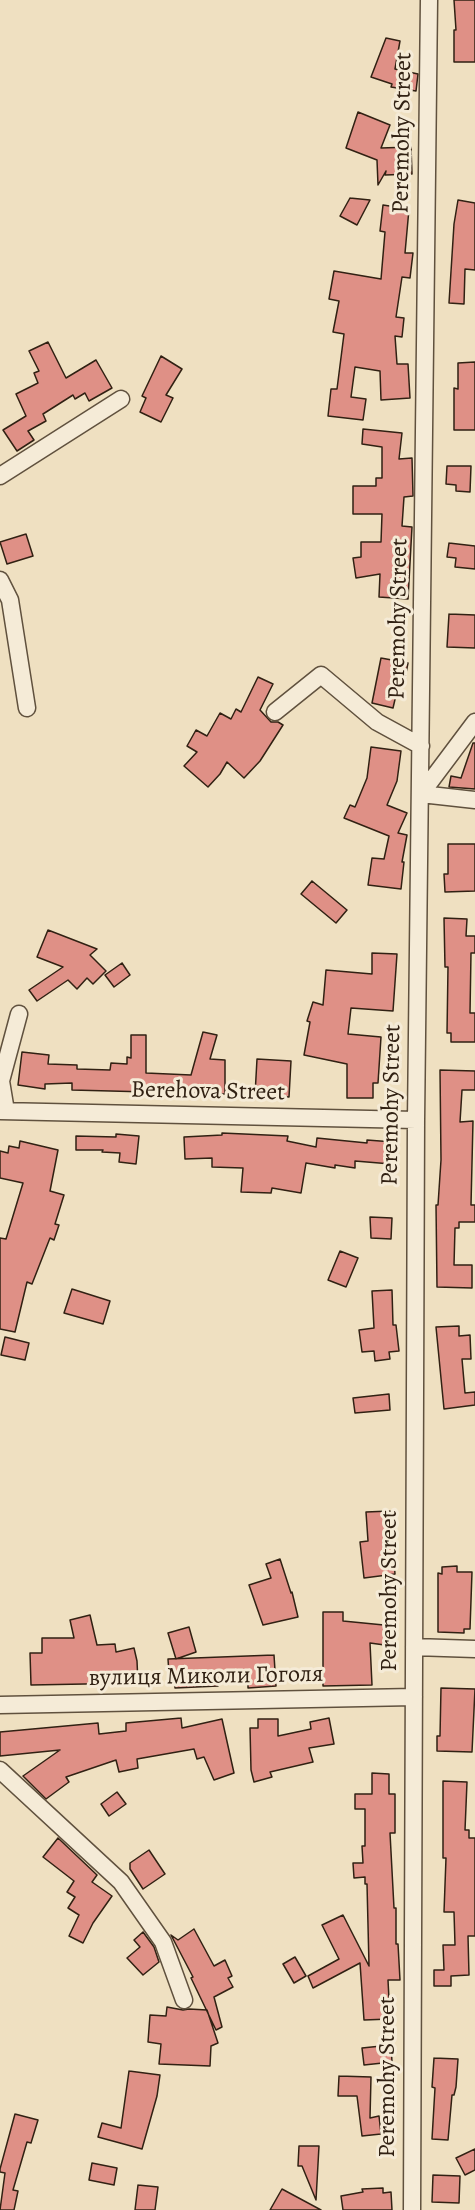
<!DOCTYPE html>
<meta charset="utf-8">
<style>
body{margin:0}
canvas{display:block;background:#efe0c1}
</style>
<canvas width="475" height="2210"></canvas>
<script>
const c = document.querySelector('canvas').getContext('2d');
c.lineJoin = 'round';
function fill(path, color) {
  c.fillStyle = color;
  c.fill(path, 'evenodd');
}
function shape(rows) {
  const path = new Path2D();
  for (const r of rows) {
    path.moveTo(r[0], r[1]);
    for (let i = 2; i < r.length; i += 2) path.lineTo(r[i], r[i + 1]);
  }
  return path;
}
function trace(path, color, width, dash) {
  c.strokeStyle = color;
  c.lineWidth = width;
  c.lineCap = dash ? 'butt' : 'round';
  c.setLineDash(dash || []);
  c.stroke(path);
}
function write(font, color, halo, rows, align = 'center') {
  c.font = font + ' Alegreya,serif';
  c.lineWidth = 6;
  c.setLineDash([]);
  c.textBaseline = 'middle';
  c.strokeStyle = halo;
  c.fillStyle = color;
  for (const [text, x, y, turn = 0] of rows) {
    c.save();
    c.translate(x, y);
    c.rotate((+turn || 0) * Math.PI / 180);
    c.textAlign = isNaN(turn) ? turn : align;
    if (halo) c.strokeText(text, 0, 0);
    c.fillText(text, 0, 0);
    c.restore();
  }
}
const building = shape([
 [454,0,475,0,475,62,454,62,454,30,456,30,454,0],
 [386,38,400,41,395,69,418,74,416,91,391,87,392,84,371,77,386,38],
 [358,112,390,125,381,148,411,147,412,174,385,175,386,171,378,185,377,160,346,148,358,112],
 [350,198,370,200,357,225,340,216,350,198],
 [458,200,475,203,475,270,465,269,464,304,449,303,454,224,458,200],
 [383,205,409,209,405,253,413,253,410,278,402,277,396,317,404,318,402,337,395,336,397,364,408,364,410,398,381,400,380,371,355,367,351,397,366,399,363,420,328,416,331,389,337,389,344,334,333,332,339,301,329,299,334,271,381,279,385,232,380,231,383,205],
 [48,342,66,378,96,360,112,388,89,401,85,393,75,399,73,395,43,414,46,421,28,431,34,440,17,451,3,430,26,416,16,394,38,383,34,373,39,371,29,351,48,342],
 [161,356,182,369,166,395,173,398,161,422,140,412,146,398,142,396,161,356],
 [475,362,475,430,454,430,454,388,458,389,458,363,475,362],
 [363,429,402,433,399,459,412,458,413,496,404,497,402,526,412,527,408,599,379,597,380,574,356,578,353,558,361,557,361,542,381,542,382,514,353,514,353,486,376,486,376,478,382,478,382,447,362,444,363,429],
 [447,466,471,466,470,492,456,491,456,485,446,484,447,466],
 [26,534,33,556,7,564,0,542,26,534],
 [449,543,475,546,475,569,455,567,456,558,447,557,449,543],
 [449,614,475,615,475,648,447,647,449,614],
 [381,658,408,663,405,678,400,678,393,708,372,703,381,658],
 [258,677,273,684,260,710,271,722,278,722,283,725,260,761,244,778,227,762,220,774,208,787,184,766,197,752,187,746,196,730,207,736,220,713,231,719,236,709,241,712,258,677],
 [473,743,475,743,475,789,449,787,451,776,461,778,473,743],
 [371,747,401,751,397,781,387,805,407,813,398,833,407,835,402,862,404,862,401,889,368,885,372,858,384,859,389,836,344,818,350,805,355,807,367,778,371,747],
 [448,844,475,844,475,891,445,892,444,874,448,874,448,844],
 [312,881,347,910,336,923,301,894,312,881],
 [444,918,467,919,466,936,475,936,475,953,471,953,470,1013,475,1013,475,1042,451,1042,451,1033,447,1033,448,967,445,967,444,918],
 [48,930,97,949,90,955,106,971,93,984,87,978,77,989,68,980,37,1001,29,990,63,967,37,957,48,930],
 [372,953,397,954,393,1011,351,1008,348,1034,381,1037,378,1083,373,1083,373,1098,347,1098,347,1064,304,1055,310,1022,307,1021,313,1002,323,1005,326,970,372,974,372,953],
 [122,963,130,975,114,987,105,975,122,963],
 [203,1032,217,1035,210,1059,225,1060,225,1094,72,1090,72,1083,45,1084,45,1089,18,1085,22,1052,49,1055,48,1064,77,1065,77,1069,110,1070,111,1063,127,1064,127,1057,131,1058,131,1035,146,1035,146,1073,191,1075,203,1032],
 [257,1059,291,1061,289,1097,255,1095,257,1059],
 [440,1070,475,1071,475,1090,462,1090,460,1122,473,1121,471,1205,475,1205,475,1222,459,1222,459,1228,455,1228,454,1265,472,1265,472,1288,437,1287,436,1205,438,1205,441,1160,440,1070],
 [222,1133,288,1136,287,1141,316,1147,317,1138,367,1143,367,1140,393,1142,391,1164,355,1161,355,1168,335,1165,335,1168,306,1163,301,1193,272,1188,271,1193,241,1192,243,1168,212,1167,212,1158,185,1159,184,1137,222,1135,222,1133],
 [116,1134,139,1136,136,1164,119,1162,120,1153,102,1152,103,1150,76,1150,76,1136,116,1137,116,1134],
 [20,1141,58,1150,50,1191,64,1195,55,1224,59,1225,54,1240,50,1238,32,1284,27,1282,15,1332,0,1329,0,1238,6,1239,23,1183,0,1178,0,1151,8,1153,9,1146,19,1148,20,1141],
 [370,1217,392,1218,391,1239,371,1238,370,1217],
 [340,1251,358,1258,346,1287,328,1280,340,1251],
 [72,1289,110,1301,103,1324,64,1313,72,1289],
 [392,1290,393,1325,396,1325,399,1351,389,1352,390,1359,375,1361,374,1351,362,1352,359,1330,374,1328,372,1291,392,1290],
 [459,1326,459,1336,470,1335,471,1359,462,1359,465,1393,475,1392,475,1405,444,1409,436,1327,459,1326],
 [5,1337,29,1343,25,1360,1,1355,5,1337],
 [389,1394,390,1410,355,1413,353,1398,389,1394],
 [390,1511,395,1574,364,1578,360,1542,368,1541,366,1512,390,1511],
 [280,1559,291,1593,292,1592,298,1617,263,1625,249,1585,271,1578,266,1564,280,1559],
 [457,1566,457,1572,472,1572,470,1629,464,1629,464,1633,438,1632,438,1573,442,1574,442,1567,457,1566],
 [323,1612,343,1612,343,1621,394,1626,392,1646,370,1643,372,1685,323,1686,323,1612],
 [90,1615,97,1645,115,1644,116,1652,134,1648,137,1661,138,1683,31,1685,30,1653,42,1653,42,1638,74,1638,70,1620,90,1615],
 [189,1627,196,1652,176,1659,168,1633,189,1627],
 [274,1655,276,1686,248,1688,248,1677,217,1679,218,1686,175,1688,174,1673,169,1674,168,1659,274,1655],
 [441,1688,475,1689,472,1752,437,1751,437,1736,440,1736,441,1688],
 [181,1718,182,1728,222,1719,234,1773,214,1780,204,1757,197,1759,194,1749,137,1759,138,1768,119,1772,116,1760,66,1777,69,1782,46,1799,23,1776,60,1750,0,1756,0,1732,98,1723,99,1734,126,1731,126,1723,181,1718],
 [329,1718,334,1744,309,1748,313,1762,270,1772,272,1777,254,1782,251,1770,250,1728,258,1728,258,1719,278,1719,278,1736,311,1729,310,1722,329,1718],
 [372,1773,389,1774,389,1794,395,1794,395,1833,390,1833,394,1908,396,1908,396,1944,398,1944,400,1980,388,1980,390,2019,364,2020,360,1963,313,1988,308,1976,339,1959,322,1925,343,1915,369,1966,367,1884,365,1884,365,1877,354,1878,353,1863,363,1863,362,1846,365,1846,365,1809,355,1809,355,1794,372,1794,372,1773],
 [443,1781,467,1782,465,1830,469,1830,469,1838,475,1838,475,1936,468,1936,469,1975,451,1976,451,1986,434,1986,434,1970,444,1970,443,1945,455,1945,454,1912,444,1912,446,1858,443,1858,443,1781],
 [117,1792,126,1804,109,1816,101,1804,117,1792],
 [58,1838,97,1875,92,1882,112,1896,93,1923,83,1943,69,1936,79,1915,68,1908,75,1897,67,1892,74,1881,43,1857,58,1838],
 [149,1850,165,1874,143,1889,130,1869,130,1863,149,1850],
 [194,1929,214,1966,225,1960,232,1976,228,1978,233,1987,214,1997,222,2027,216,2030,191,1978,193,1977,171,1935,178,1940,194,1929],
 [143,1932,154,1947,159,1962,143,1975,127,1958,140,1947,134,1940,143,1932],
 [295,1957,306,1976,294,1983,283,1964,295,1957],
 [167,2007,183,2010,189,2009,207,2010,218,2043,211,2046,210,2066,159,2064,161,2044,148,2042,150,2015,166,2016,167,2007],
 [391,2045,392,2062,364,2065,362,2048,391,2045],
 [434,2058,458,2059,456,2087,454,2095,452,2095,448,2140,432,2139,435,2088,432,2087,434,2058],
 [129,2071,160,2075,157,2096,142,2149,98,2137,102,2123,121,2128,129,2071],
 [339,2076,371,2077,370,2118,379,2116,381,2134,362,2136,357,2096,338,2096,339,2076],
 [15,2114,38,2120,31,2143,27,2142,13,2190,18,2191,14,2210,0,2210,5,2173,0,2172,0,2169,15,2114],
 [299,2146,319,2146,316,2200,302,2166,298,2166,299,2146],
 [475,2149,475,2170,465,2175,456,2158,475,2149],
 [92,2163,117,2168,114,2185,89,2180,92,2163],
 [433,2175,460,2176,459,2203,432,2202,433,2175],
 [138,2185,158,2187,155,2210,135,2210,138,2185],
 [383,2188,383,2193,391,2192,392,2210,343,2210,341,2196,363,2192,362,2189,383,2188],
 [282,2189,321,2210,270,2210,282,2189]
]);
fill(building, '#df9086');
trace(building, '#312113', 1.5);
const minor = shape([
 [0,476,121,399],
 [0,580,10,600,27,708],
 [275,712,321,675,377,722,421,746],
 [421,794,475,722],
 [421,794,475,800],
 [0,1111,416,1120],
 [6,1111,1,1081,19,1014],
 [414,1647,475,1649],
 [0,1705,414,1697],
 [0,1770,121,1882,163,1942,184,2000],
 [412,2210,416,1120,429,0]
]);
trace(minor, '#60513e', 19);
trace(minor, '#f5ebd7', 16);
write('24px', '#312113', '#f5ebd7', [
 ["Peremohy Street",403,133,-89],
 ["Peremohy Street",399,619,-89],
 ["Berehova Street",208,1092,1],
 ["Peremohy Street",392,1105,-89],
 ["Peremohy Street",390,1591,-90],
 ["вулиця Миколи Гоголя",206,1677,-1],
 ["Peremohy Street",388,2077,-90]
]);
</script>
